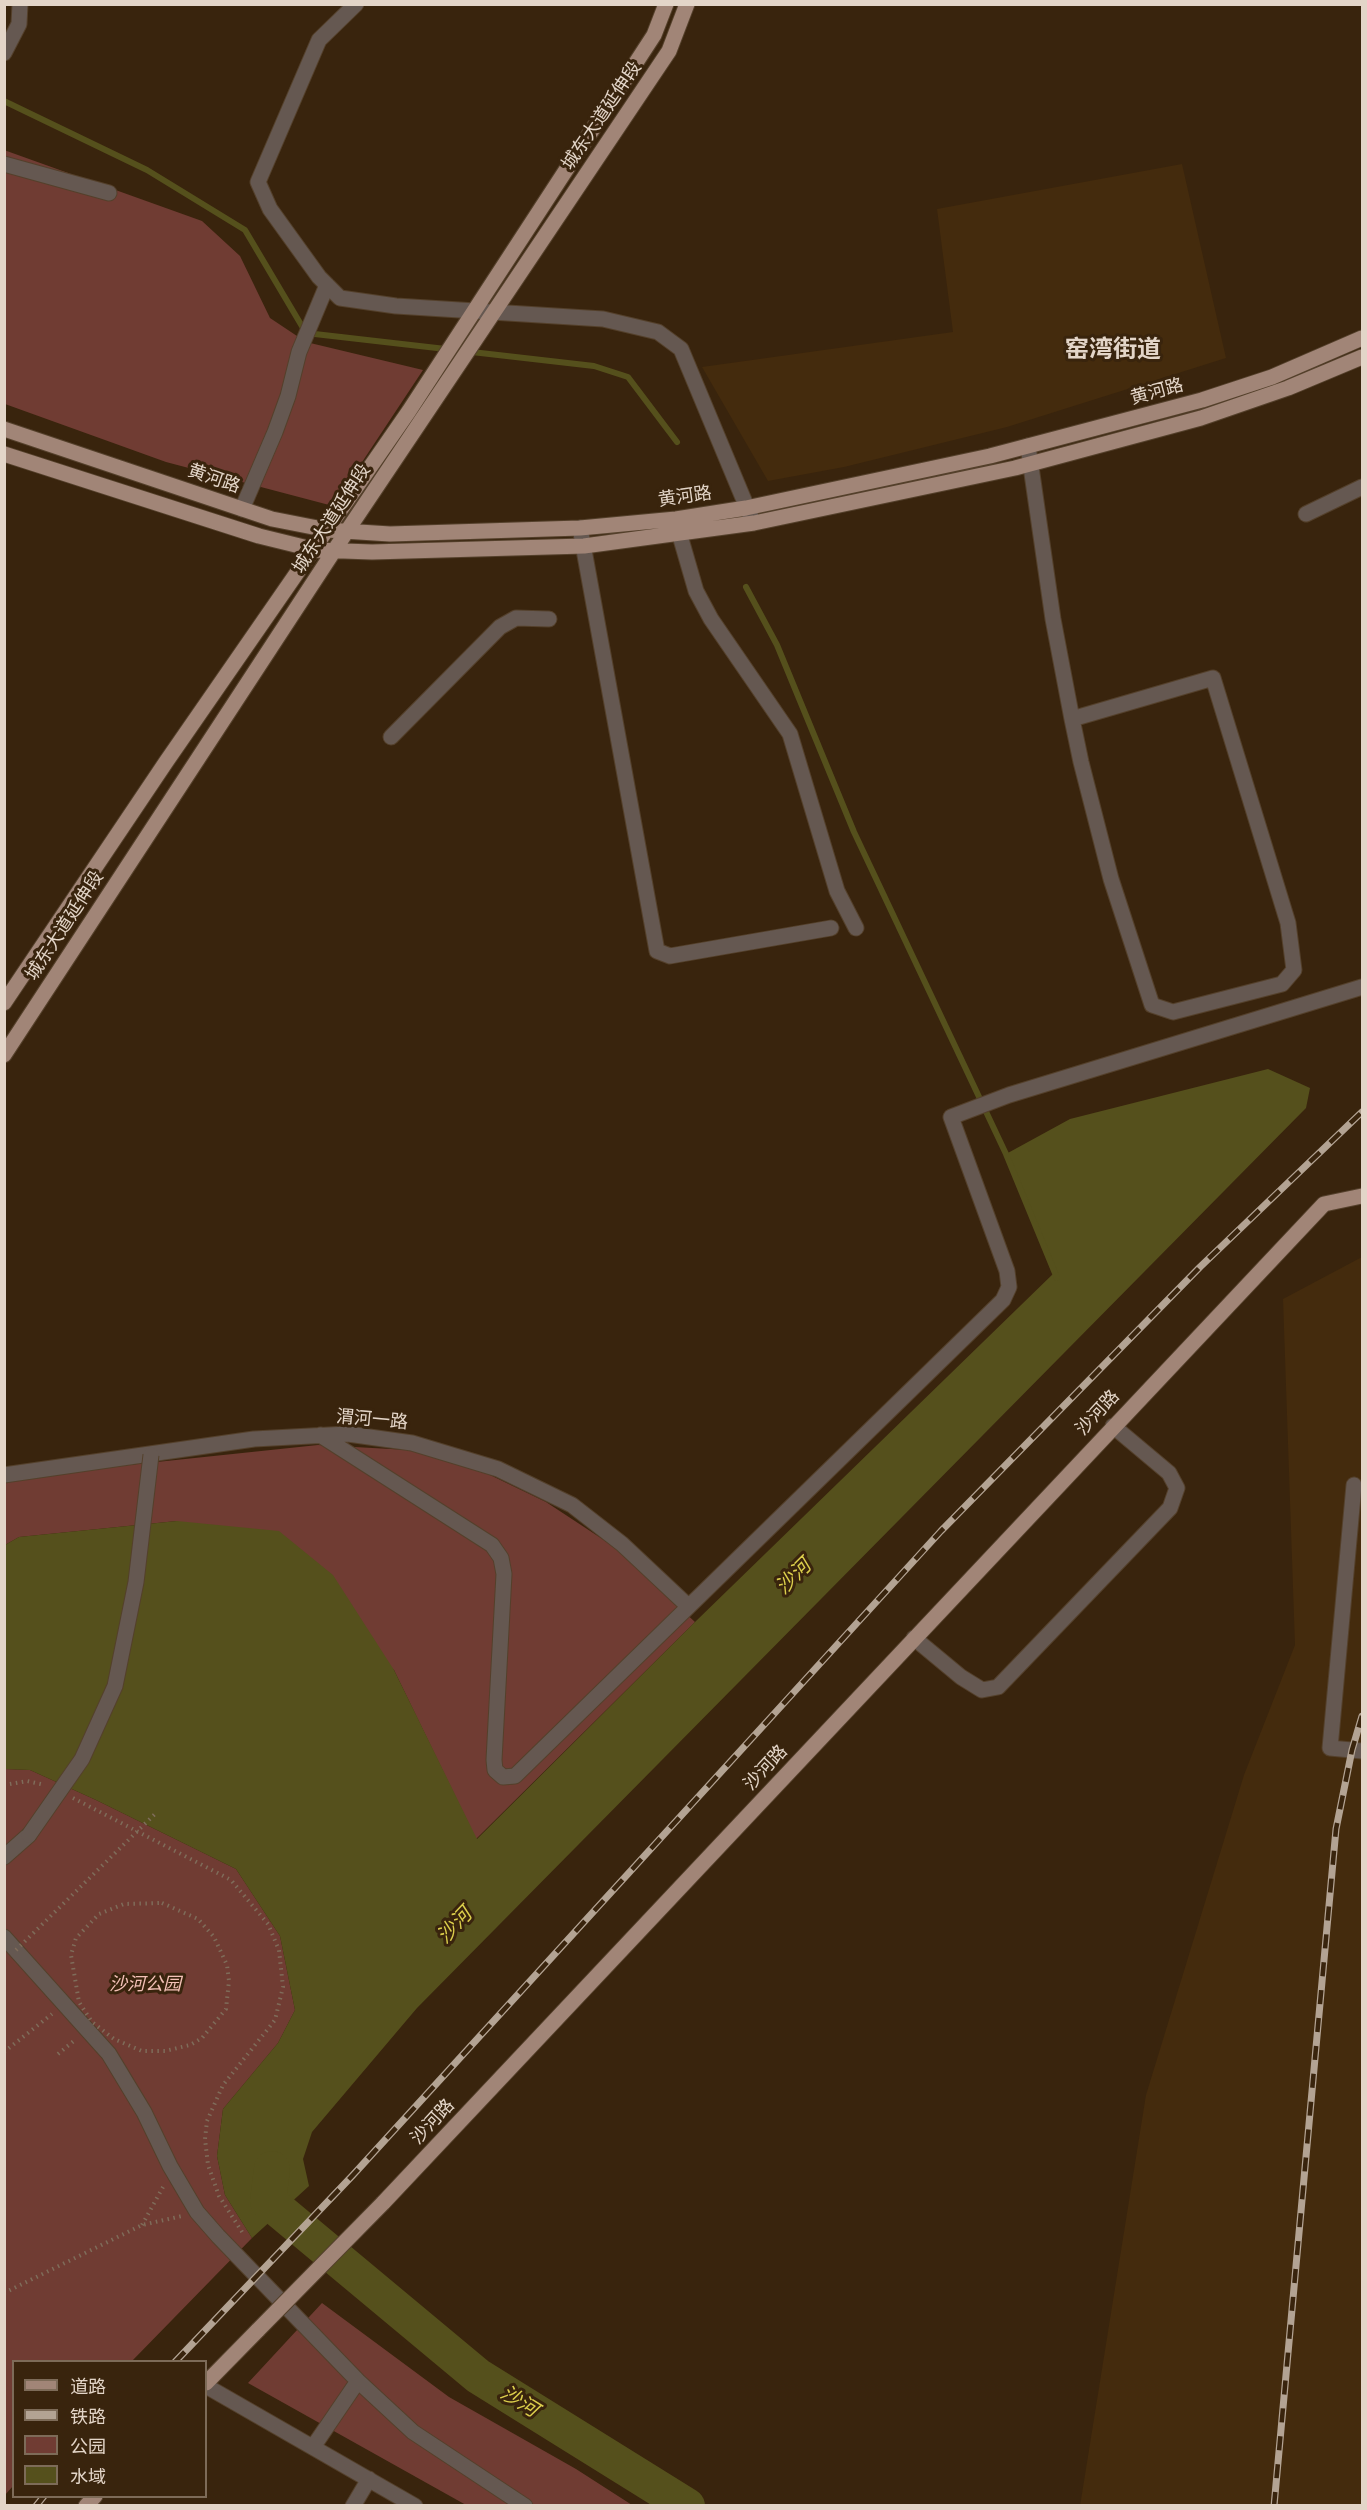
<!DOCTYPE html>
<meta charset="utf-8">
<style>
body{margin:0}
#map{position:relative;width:1367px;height:2510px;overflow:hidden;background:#39240d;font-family:Merriweather,"Noto Sans SC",serif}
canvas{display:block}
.frame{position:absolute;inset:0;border:6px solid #e3d5c8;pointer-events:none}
.legend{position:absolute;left:12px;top:2360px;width:195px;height:138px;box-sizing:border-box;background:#39240d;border:2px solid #7d6b58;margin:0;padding:8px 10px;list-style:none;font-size:18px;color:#e3d5c8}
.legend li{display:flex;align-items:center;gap:12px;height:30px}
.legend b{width:30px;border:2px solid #7d6b58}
</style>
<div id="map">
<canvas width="1367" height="2510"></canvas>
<div class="frame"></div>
<ul class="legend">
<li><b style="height:8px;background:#a18577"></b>道路</li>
<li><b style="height:8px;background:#b3a393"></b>铁路</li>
<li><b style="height:16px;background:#703c33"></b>公园</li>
<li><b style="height:16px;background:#55501c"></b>水域</li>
</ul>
</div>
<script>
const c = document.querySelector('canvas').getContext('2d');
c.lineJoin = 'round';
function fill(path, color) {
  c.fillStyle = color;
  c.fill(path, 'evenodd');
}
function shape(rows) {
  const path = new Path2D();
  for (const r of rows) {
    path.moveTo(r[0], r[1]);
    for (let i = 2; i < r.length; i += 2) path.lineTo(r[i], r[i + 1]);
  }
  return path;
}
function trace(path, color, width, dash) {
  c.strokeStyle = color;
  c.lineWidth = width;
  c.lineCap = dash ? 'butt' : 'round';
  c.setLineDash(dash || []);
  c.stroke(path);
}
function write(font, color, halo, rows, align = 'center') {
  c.font = font + ' Merriweather,"Noto Sans SC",serif';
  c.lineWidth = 6;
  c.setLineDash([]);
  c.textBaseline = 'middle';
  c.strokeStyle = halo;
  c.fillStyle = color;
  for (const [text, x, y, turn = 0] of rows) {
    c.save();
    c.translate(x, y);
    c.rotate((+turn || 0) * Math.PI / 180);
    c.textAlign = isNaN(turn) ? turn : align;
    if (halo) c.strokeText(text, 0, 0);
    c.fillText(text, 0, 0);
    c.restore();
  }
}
fill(shape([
 [1182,164,1226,358,1007,427,844,467,768,481,702,367,953,332,937,209],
 [1362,1257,1362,2505,1080,2506,1146,2095,1244,1775,1295,1645,1283,1299]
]), '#442b0d');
fill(shape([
 [4,150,202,221,240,256,270,318,306,342,423,370,333,506,166,462,5,404],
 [318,1445,409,1450,488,1474,546,1502,616,1548,695,1622,476,1839,394,1670,177,1521,19,1537,5,1545,5,1478],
 [5,1769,30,1770,96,1800,236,1869,280,1936,295,2010,278,2043,223,2109,217,2156,225,2195,252,2238,132,2361,14,2362,13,2486,5,2495],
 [322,2303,449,2397,576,2469,632,2505,466,2505,248,2383]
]), '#703c33');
fill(shape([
 [1268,1069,1310,1088,1306,1108,417,2008,312,2132,303,2159,309,2186,252,2238,225,2195,217,2156,223,2109,278,2043,295,2010,280,1936,236,1869,96,1800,30,1770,5,1769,5,1545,19,1537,177,1521,279,1531,333,1575,394,1670,477,1839,695,1622,1055,1272,1006,1154,1070,1119]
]), '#55501c');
trace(shape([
 [4,101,147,170,245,230,306,333,594,366,628,377,677,442],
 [746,587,777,645,854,832,1006,1154,1057,1278]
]), '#55501c', 6);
trace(shape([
 [272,2169,268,2201,478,2376,687,2506]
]), '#55501c', 36);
const minor = shape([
 [356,4,319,40,258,182,270,209,319,277,340,298,396,306,603,319,658,332,681,349,751,517],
 [4,53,19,24,20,4],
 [4,164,109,193],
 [1028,446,1053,619,1072,719,1081,762,1111,879,1152,1005,1173,1012,1282,984,1294,970,1288,923,1213,678,1072,719],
 [242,509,275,432,288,396,299,352,327,285],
 [1306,514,1362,487],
 [676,522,696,591,711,619,790,734,837,891,856,928],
 [580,528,657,951,670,956,831,928],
 [391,737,500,627,516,618,549,619],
 [320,1435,492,1545,501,1558,504,1574,494,1760,495,1770,503,1777,515,1776,1003,1300,1009,1287,1007,1271,951,1117,1009,1095,1362,987],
 [4,1475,254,1439,348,1434,412,1443,498,1469,572,1505,622,1544,688,1606],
 [1354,1485,1330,1748,1362,1751],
 [914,1638,961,1677,982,1690,998,1687,1170,1508,1177,1488,1169,1473,1113,1426],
 [4,1857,29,1835],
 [4,1937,109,2054,144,2112,170,2166,197,2212,218,2236,358,2381,413,2432,525,2506],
 [206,2386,415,2506],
 [313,2447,358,2381],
 [353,2506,369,2479]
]);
const major = shape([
 [4,429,272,519,328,530,390,534,580,528,676,519,746,508,990,456,1202,400,1272,377,1362,338],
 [4,454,259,536,316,550,372,552,584,546,754,523,1015,468,1201,418,1288,388,1362,357],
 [4,1003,166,762,409,411,654,35,666,4],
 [4,1055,347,531,669,51,687,4],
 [383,2203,1324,1204,1362,1196],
 [206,2383,258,2330],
 [86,2506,95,2496]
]);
trace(minor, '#54402b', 17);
trace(major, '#54402b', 17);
trace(shape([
 [4,1785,27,1781,45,1785],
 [73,1798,231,1880,268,1924,279,1950,283,1987,275,2020,223,2085,207,2121,205,2139,208,2165,219,2196,244,2235],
 [162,1903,198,1919,214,1937,227,1965,229,1981,226,2009,202,2038,190,2045,165,2051,142,2051,114,2039,92,2022,79,2002,71,1955,76,1938,99,1914,124,1904,162,1903],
 [4,2052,52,2014],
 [58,2054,75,2040],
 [142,2225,163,2187],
 [4,2293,142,2225,182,2216]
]), '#7f6c5a', 4, [1.5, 4.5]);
trace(minor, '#655851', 15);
trace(major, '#a18577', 15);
const rail = shape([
 [175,2362,353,2175,941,1531,1200,1267,1362,1112],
 [36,2506,44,2496],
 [1274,2506,1336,1829,1352,1750,1362,1716]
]);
trace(rail, '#b3a393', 7);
trace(rail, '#39240d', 4.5, [14]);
const minorBridge = shape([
 [29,1835,82,1759,115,1686,136,1582,151,1455]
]);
const majorBridge = shape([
 [258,2330,383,2203]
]);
trace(minorBridge, '#54402b', 17, []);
trace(majorBridge, '#54402b', 17, []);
trace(shape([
 [16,1950,157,1812]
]), '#7f6c5a', 4, [1.5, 4.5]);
trace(minorBridge, '#655851', 15);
trace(majorBridge, '#a18577', 15);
write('18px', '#e3d5c8', '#39240d', [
 ["城东大道延伸段",602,116,-56],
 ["黄河路",1157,392,-15],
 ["黄河路",214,479,19],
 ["黄河路",685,497,-8],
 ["城东大道延伸段",332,519,-57],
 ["城东大道延伸段",65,926,-57],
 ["沙河路",1098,1413,-47],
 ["渭河一路",372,1420,5],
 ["沙河路",766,1768,-47],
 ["沙河路",433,2122,-47]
]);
write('italic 18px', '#f3c1b7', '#39240d', [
 ["沙河公园",145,1985]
]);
write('italic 20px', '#dccf4c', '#39240d', [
 ["沙河",794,1577,-45],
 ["沙河",455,1926,-47],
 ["沙河",519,2402,32]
]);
write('bold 24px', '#e3d5c8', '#39240d', [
 ["窑湾街道",1113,350]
]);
</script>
